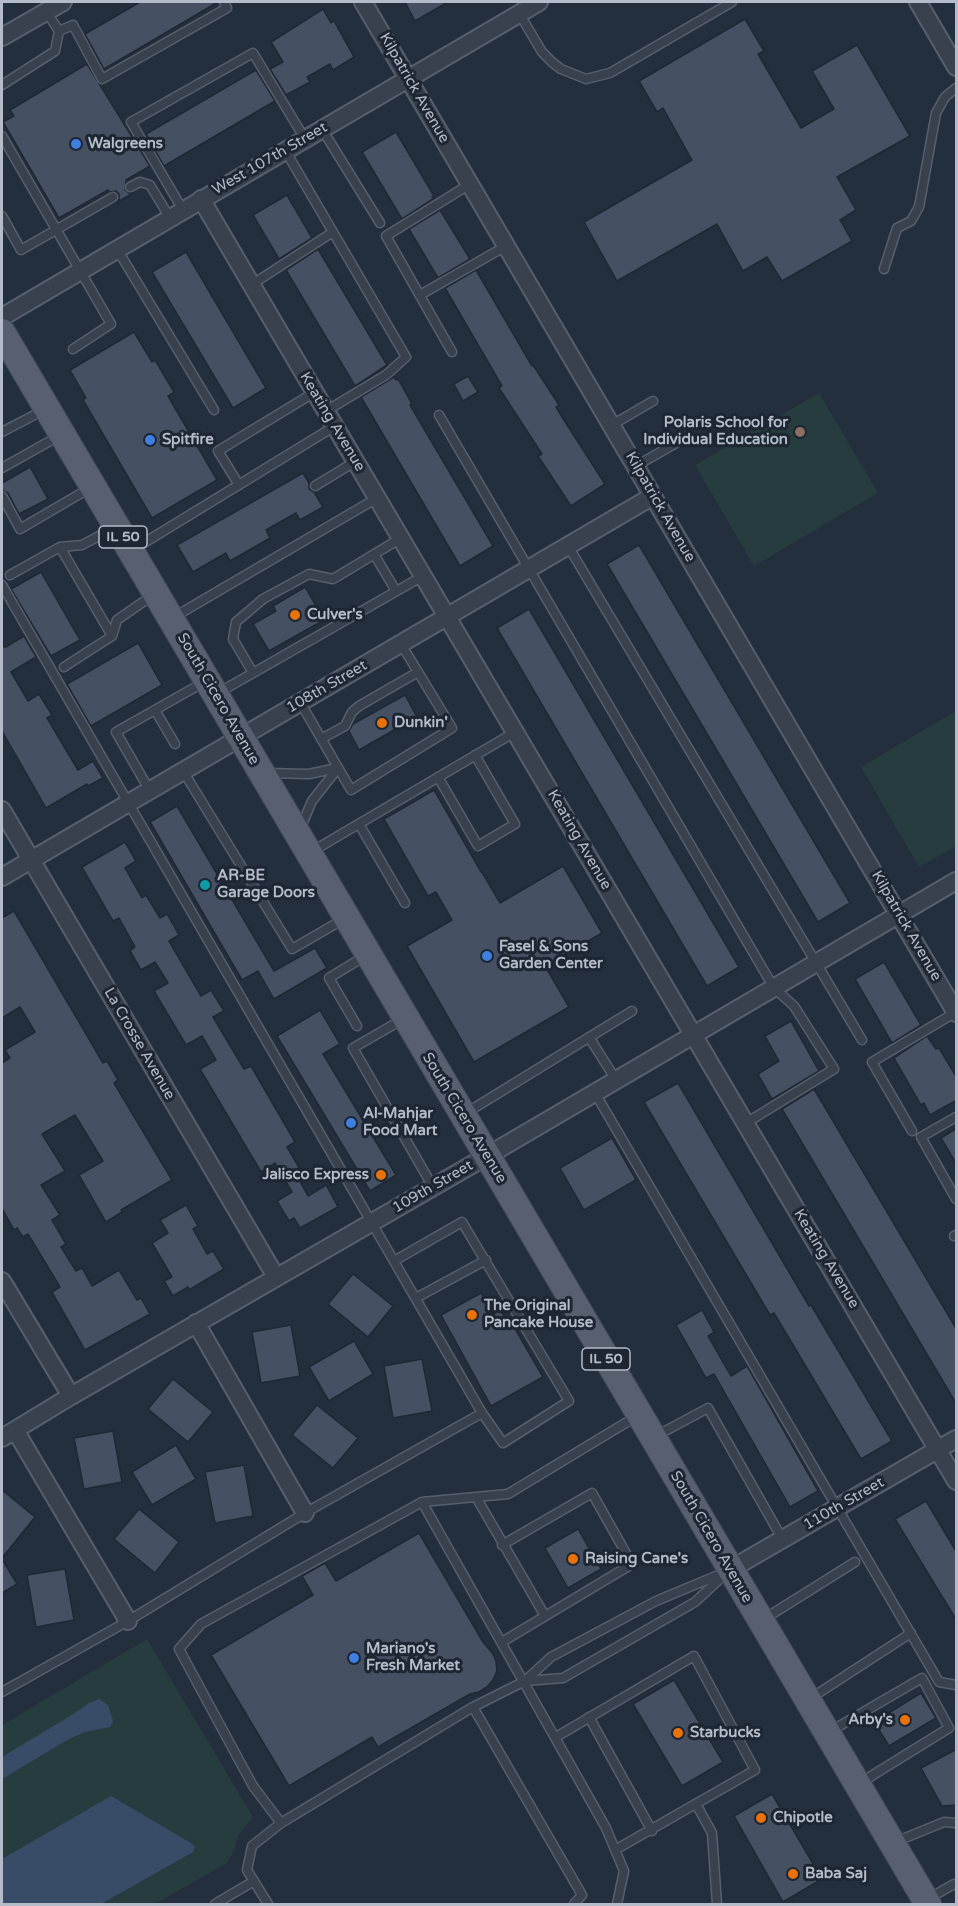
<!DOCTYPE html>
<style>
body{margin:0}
#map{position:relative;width:958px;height:1906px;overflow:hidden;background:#242f3e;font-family:"Varela Round",sans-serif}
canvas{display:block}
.frame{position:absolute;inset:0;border:3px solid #b4bcc9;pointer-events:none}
</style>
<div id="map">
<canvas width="958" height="1906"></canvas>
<div class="frame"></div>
</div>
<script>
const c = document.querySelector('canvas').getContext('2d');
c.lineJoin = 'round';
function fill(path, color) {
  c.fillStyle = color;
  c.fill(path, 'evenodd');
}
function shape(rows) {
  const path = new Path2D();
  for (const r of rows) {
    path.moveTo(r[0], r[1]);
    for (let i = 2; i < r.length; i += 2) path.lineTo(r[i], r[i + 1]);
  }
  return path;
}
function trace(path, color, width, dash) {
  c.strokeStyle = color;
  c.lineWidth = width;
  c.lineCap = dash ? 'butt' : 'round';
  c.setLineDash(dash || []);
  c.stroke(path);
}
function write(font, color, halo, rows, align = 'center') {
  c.font = font + ' "Varela Round",sans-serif';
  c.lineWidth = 6;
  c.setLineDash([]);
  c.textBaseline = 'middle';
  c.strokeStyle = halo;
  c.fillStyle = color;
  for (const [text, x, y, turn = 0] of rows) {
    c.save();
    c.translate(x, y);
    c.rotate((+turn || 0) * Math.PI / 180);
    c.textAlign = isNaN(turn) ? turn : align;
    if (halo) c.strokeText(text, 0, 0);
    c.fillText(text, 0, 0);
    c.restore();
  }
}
fill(shape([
 [819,393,878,493,754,566,695,465],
 [956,711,956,846,919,867,861,767],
 [147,1639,253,1817,238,1836,234,1851,227,1863,155,1904,2,1904,2,1725]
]), '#263c3f');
fill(shape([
 [99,1699,108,1705,113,1721,110,1727,85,1732,69,1739,2,1779,2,1757,75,1713,89,1703],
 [111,1796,191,1843,195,1847,193,1852,101,1904,2,1904,2,1859]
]), '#394c67');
const building = shape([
 [140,2,218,2,104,69,85,34,140,2],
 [405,2,448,2,415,21,405,2],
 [323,9,331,23,334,21,354,57,333,70,330,64,307,77,310,82,286,95,270,69,283,62,271,42,323,9],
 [745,19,764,51,758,54,801,128,834,109,812,71,857,45,910,136,837,177,856,210,840,220,852,241,782,281,767,257,743,271,717,224,617,281,584,222,692,160,663,108,657,112,639,81,745,19],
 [87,64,150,166,126,180,125,190,129,193,133,193,116,203,119,200,119,194,116,191,110,192,108,190,59,218,3,122,14,116,10,110,87,64],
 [256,70,275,101,164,166,146,134,256,70],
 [396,132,434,196,432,197,433,199,402,219,362,152,396,132],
 [287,195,312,238,279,259,253,215,287,195],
 [440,210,470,259,438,278,409,229,440,210],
 [318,249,387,365,355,386,286,270,318,249],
 [186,252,266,388,233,408,152,272,186,252],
 [476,270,532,366,533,365,559,405,556,407,562,417,605,484,571,506,538,456,542,454,499,388,502,386,445,288,476,270],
 [134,332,152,362,155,360,174,392,168,396,217,480,152,518,83,400,86,398,70,370,134,332],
 [468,376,478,392,463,401,454,384,468,376],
 [394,377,396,380,398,379,412,404,410,405,493,546,460,566,361,397,394,377],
 [30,467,48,499,19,514,8,493,2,490,2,483,30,467],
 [303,473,309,483,309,489,314,492,323,507,300,520,296,513,266,530,270,538,230,561,226,553,193,572,177,545,303,473],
 [639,545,850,903,818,922,607,564,639,545],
 [41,572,80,640,51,656,11,589,41,572],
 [305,587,324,620,269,651,253,624,276,611,273,606,305,587],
 [529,609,739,967,707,986,497,628,529,609],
 [24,636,36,657,11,672,28,701,39,694,52,715,47,718,78,770,93,761,103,778,88,786,87,784,46,808,2,731,2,647,6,647,24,636],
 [138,643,162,685,91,726,67,684,138,643],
 [405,695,417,717,359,750,349,731,353,724,405,695],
 [434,790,481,872,482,872,500,903,563,866,602,933,545,966,569,1007,474,1062,407,946,452,920,436,892,428,896,384,819,434,790],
 [177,806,274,971,315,948,327,968,274,999,258,971,242,980,150,822,177,806],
 [125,842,136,861,125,868,142,898,146,895,160,918,167,914,179,935,169,941,201,996,211,990,224,1011,213,1017,244,1069,251,1066,295,1142,287,1147,300,1169,295,1172,308,1196,326,1185,338,1207,300,1228,294,1218,289,1221,277,1201,292,1192,275,1163,261,1172,200,1069,216,1060,202,1036,186,1045,154,991,168,983,155,962,141,970,130,951,135,947,119,918,113,921,82,867,125,842],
 [14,911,103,1063,107,1061,118,1080,114,1083,172,1180,121,1210,122,1212,106,1222,79,1175,103,1161,75,1115,42,1134,65,1171,41,1185,60,1215,52,1220,66,1244,61,1247,76,1271,82,1268,92,1286,119,1270,137,1300,141,1298,150,1314,85,1350,52,1292,60,1287,28,1234,23,1237,17,1228,14,1230,2,1208,2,1063,10,1058,5,1050,35,1032,20,1007,2,1018,2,918,14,911],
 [884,962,921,1025,892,1043,855,979,884,962],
 [320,1010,340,1044,323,1054,396,1175,370,1191,277,1036,320,1010],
 [791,1021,819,1071,772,1099,758,1074,779,1061,765,1036,791,1021],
 [927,1036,936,1049,939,1048,957,1078,957,1100,930,1115,924,1103,921,1105,894,1058,927,1036],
 [678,1083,809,1306,811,1305,892,1441,861,1459,774,1313,770,1315,644,1102,678,1083],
 [814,1089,957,1330,957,1405,782,1109,814,1089],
 [957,1128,957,1165,941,1138,957,1128],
 [612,1138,636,1180,584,1210,560,1168,612,1138],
 [186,1205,198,1226,193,1229,207,1254,213,1251,224,1269,189,1290,188,1287,173,1296,164,1281,172,1277,152,1243,168,1233,160,1220,186,1205],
 [353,1274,393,1306,368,1337,328,1304,353,1274],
 [481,1293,493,1314,500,1310,512,1327,514,1327,543,1377,491,1406,441,1315,481,1293],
 [702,1310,714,1332,708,1336,731,1376,747,1366,818,1491,790,1507,714,1374,706,1378,676,1325,702,1310],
 [291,1325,300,1376,261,1383,252,1332,291,1325],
 [354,1341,373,1374,329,1401,309,1367,354,1341],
 [422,1359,432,1411,393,1418,384,1366,422,1359],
 [173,1379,213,1412,188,1442,148,1409,173,1379],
 [317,1405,358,1438,333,1468,292,1435,317,1405],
 [113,1431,122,1482,84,1489,74,1438,113,1431],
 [176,1445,196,1479,152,1505,132,1472,176,1445],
 [244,1465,253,1516,215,1523,205,1472,244,1465],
 [2,1490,35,1517,2,1558,2,1490],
 [926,1501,957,1553,957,1621,895,1519,926,1501],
 [139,1509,179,1542,155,1573,114,1539,139,1509],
 [578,1529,601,1569,568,1588,545,1548,578,1529],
 [419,1533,483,1642,493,1654,496,1661,497,1671,493,1680,487,1687,479,1692,470,1694,378,1747,372,1737,289,1786,211,1655,313,1595,302,1576,325,1563,336,1581,419,1533],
 [2,1559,17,1584,2,1593,2,1559],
 [65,1569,74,1620,36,1627,27,1575,65,1569],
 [674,1680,723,1762,682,1786,633,1704,674,1680],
 [921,1693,936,1718,889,1746,874,1722,921,1693],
 [957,1749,957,1805,942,1806,921,1768,957,1749],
 [772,1794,822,1879,783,1902,734,1816,772,1794]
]);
fill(building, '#455162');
trace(building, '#1f2835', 1.5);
const service = shape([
 [46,11,59,31,73,25,102,79,227,8,224,2],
 [519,13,542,52,553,63,561,69,586,79,610,73,732,2],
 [2,85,55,51,59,31],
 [322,129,380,223],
 [2,136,111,324,73,349],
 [285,150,406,357,386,375,326,411],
 [130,187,140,182,150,185,170,218],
 [183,210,131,122,253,53,305,139],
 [2,216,21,250,113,197],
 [117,249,214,410],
 [884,269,897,228,911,221,919,207,936,113,945,97,956,88],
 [251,285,333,232],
 [420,295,506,246],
 [452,352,386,236,470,184],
 [439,415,774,988,794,1006,834,1069,746,1123],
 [612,425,653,401],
 [2,432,44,410],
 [636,466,678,442],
 [2,468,59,436],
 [239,485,218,451,315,392],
 [315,486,356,461],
 [2,496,20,529,90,488],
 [568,546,862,1040],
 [60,547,112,636],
 [134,549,335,426],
 [374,554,396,591],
 [10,575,60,547,82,545,114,528],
 [2,585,482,1413,503,1443,569,1401,462,1222,394,1261],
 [174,617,377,498],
 [64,667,112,636,117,620,153,595],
 [253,673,233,639,236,622,263,599,309,574,333,579,401,538],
 [218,693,423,576],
 [300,702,351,790,452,728,401,644],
 [155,710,175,744],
 [321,739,345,726,352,712,359,706,418,672],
 [183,771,292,949,344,919],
 [267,773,309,774,337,768],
 [438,777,478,846,515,824,475,755],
 [150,791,116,732,206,681],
 [359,824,405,903],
 [300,829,312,801,338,768],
 [311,852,515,732],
 [405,1018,353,1048,433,1187],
 [357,1026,329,978,365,956],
 [589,1037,616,1080],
 [595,1093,939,1682,956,1685],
 [466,1113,632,1011],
 [956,1117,921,1137,956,1199],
 [912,1131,872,1062,956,1012],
 [954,1236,956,1235],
 [416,1298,486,1260],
 [656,1436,708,1408,783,1540],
 [476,1497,545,1616],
 [422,1502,606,1828,624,1871,617,1904],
 [764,1619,855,1562],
 [502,1642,632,1564,592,1493,502,1545],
 [525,1681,563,1678,695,1602,724,1575],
 [2,1692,128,1621,305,1513,482,1413],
 [811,1698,911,1633],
 [473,1707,582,1895,574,1904],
 [589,1717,652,1831],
 [829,1732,922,1678,949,1728,860,1783],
 [556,1737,694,1656,755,1770,615,1850],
 [696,1804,712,1833,717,1904],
 [281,1823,253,1786,179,1649,201,1624,422,1502,508,1494,637,1416],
 [895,1842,944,1822,956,1823],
 [928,1899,954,1884,956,1885],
 [215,1904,254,1881],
 [268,1904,247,1870,252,1846,281,1823,473,1707,525,1681,551,1657,656,1601,728,1571]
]);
const minor = shape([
 [363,2,956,1013],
 [918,2,956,67],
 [2,37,63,2],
 [201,199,956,1481],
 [2,317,539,2],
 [2,810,276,1277],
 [2,877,653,496],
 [2,1281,71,1396],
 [196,1323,305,1513],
 [15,1430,128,1621],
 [2,1438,71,1396,487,1156,956,881],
 [731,1569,956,1439]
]);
const primary = shape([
 [2,332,928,1904]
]);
trace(service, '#565f6c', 11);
trace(minor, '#565f6c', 20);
trace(primary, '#414a57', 28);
trace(service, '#38414e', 8);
trace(minor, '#38414e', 16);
trace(primary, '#56606e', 26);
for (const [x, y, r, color] of [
 [76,144,6,"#3f7fe0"],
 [800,432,6,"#8d6e63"],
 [150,440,6,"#3f7fe0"],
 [295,615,6,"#e8710a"],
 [382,723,6,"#e8710a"],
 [205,885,6,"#0f9aa8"],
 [487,956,6,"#3f7fe0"],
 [351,1123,6,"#3f7fe0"],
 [381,1175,6,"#e8710a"],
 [472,1315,6,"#e8710a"],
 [573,1559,6,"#e8710a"],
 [354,1658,6,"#3f7fe0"],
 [905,1720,6,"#e8710a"],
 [678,1733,6,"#e8710a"],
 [761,1818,6,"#e8710a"],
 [793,1874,6,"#e8710a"]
]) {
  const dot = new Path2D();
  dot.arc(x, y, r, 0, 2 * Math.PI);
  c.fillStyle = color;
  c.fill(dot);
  trace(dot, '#1d2633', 2);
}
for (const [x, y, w] of [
 [123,537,48],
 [606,1359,48]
]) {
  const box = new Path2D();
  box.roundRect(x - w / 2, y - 11, w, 22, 4.5);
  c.fillStyle = '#1d2633';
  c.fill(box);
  trace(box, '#b4bcc9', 1.5);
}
write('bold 14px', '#b4bcc9', null, [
 ["IL 50",123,537],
 ["IL 50",606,1359]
]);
write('15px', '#b4bcc9', '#1d2633', [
 ["Kilpatrick Avenue",414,88,60],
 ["West 107th Street",270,159,-30],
 ["Keating Avenue",332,422,59],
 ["Kilpatrick Avenue",660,507,60],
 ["108th Street",327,687,-30],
 ["South Cicero Avenue",218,699,60],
 ["Keating Avenue",579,840,60],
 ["Kilpatrick Avenue",906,926,60],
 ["La Crosse Avenue",139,1044,60],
 ["South Cicero Avenue",464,1118,59],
 ["109th Street",433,1187,-30],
 ["Keating Avenue",826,1259,59],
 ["110th Street",844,1504,-30],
 ["South Cicero Avenue",711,1537,60]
]);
write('bold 15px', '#b4bcc9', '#1d2633', [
 ["Walgreens",88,144],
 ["Polaris School for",788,423,"right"],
 ["Individual Education",788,440,"right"],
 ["Spitfire",162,440],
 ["Culver's",307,615],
 ["Dunkin'",394,723],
 ["AR-BE",217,876],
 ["Garage Doors",217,893],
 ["Fasel & Sons",499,947],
 ["Garden Center",499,964],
 ["Al-Mahjar",363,1114],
 ["Food Mart",363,1131],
 ["Jalisco Express",369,1175,"right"],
 ["The Original",484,1306],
 ["Pancake House",484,1323],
 ["Raising Cane's",585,1559],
 ["Mariano's",366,1649],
 ["Fresh Market",366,1666],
 ["Arby's",893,1720,"right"],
 ["Starbucks",690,1733],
 ["Chipotle",773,1818],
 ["Baba Saj",805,1874]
], 'left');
</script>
